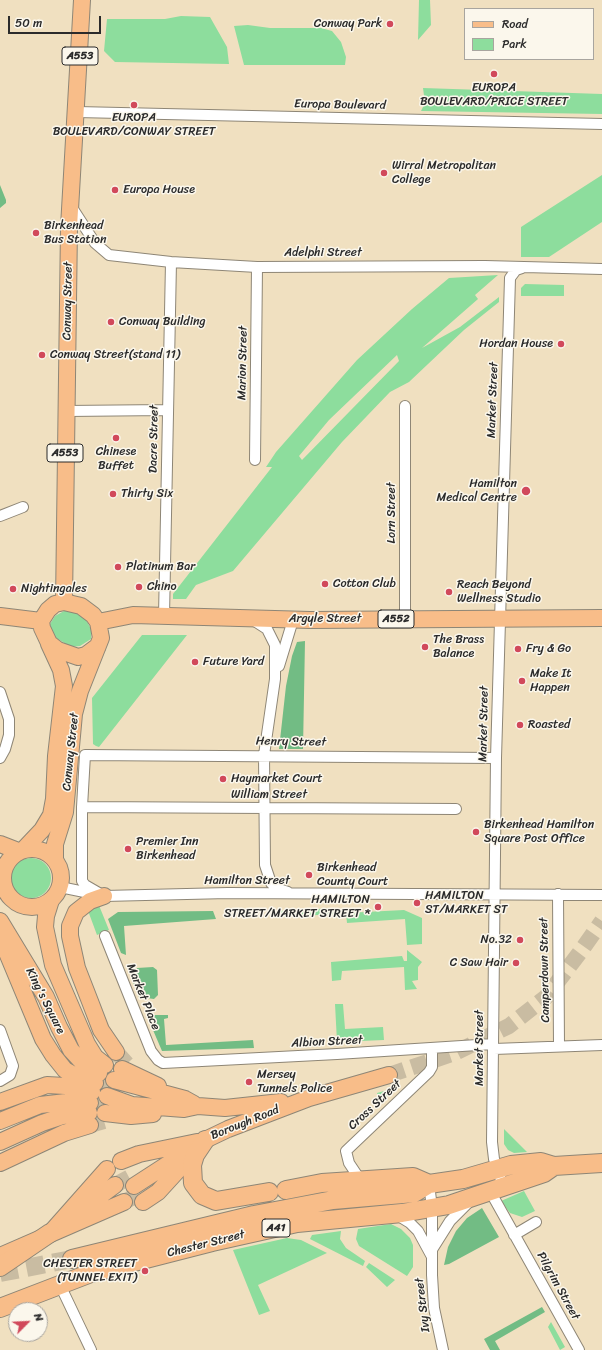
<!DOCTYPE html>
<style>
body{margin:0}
#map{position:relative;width:602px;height:1350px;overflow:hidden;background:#f0e0c0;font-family:Sriracha,sans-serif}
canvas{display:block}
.legend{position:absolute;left:464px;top:8px;width:130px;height:52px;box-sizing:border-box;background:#fbf7ec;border:1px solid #a8a59f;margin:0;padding:5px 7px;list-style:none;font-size:12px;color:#2b2b2b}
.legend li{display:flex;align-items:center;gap:8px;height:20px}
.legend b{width:20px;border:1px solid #a8a59f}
.north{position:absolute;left:8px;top:1302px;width:40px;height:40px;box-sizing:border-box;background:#fbf7ec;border:1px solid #a8a59f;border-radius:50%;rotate:66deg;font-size:11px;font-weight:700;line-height:16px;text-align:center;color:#2b2b2b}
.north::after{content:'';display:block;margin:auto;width:14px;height:18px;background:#d1495b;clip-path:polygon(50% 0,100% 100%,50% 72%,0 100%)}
.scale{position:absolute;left:8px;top:16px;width:93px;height:18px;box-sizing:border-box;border:2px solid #2b2b2b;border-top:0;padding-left:5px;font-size:12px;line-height:14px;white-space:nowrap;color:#2b2b2b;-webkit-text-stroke:3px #fbf7ec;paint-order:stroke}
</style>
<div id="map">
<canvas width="602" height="1350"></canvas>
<ul class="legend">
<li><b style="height:5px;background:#f8bd89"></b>Road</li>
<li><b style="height:11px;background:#8ddd9d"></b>Park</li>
</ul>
<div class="north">N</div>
<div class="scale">50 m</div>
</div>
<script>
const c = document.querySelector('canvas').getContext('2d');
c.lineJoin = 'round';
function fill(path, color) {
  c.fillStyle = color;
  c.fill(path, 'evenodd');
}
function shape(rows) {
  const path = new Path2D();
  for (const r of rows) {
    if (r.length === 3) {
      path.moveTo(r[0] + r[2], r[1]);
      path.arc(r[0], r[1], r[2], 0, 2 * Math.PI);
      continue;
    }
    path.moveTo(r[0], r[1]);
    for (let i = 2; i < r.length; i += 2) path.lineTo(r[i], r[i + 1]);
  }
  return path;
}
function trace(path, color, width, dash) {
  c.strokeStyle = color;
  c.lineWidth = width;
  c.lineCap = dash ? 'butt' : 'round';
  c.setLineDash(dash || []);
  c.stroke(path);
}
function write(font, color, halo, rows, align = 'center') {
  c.font = font + ' Sriracha,sans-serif';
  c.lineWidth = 3;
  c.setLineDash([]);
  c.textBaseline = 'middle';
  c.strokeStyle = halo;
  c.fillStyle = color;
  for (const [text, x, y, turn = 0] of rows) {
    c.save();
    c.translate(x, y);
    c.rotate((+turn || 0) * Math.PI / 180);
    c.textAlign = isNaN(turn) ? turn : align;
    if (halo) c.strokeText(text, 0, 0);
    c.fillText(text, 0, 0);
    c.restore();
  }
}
fill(shape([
 [419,0,430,0,431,25,418,40],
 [181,16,210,17,227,47,229,64,115,62,104,51,107,19,165,19],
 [248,25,270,28,321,28,332,31,341,42,346,57,345,65,244,65,234,26],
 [423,88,602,94,602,114,421,111,425,103],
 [602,175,602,222,549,257,521,257,521,227],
 [498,275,475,295,478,299,422,348,460,327,499,297,499,302,464,330,409,382,390,392,342,442,233,571,196,585,186,599,173,599,173,594,272,467,266,467,276,452,357,360,412,309,449,278],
 [397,355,399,361,302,460,299,456,329,420],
 [525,284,564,285,564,296,521,296,521,288],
 [71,610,85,618,91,629,91,639,80,646,71,647,53,636,50,624,55,616,64,611],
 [142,635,187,635,99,747,96,746,93,744,92,698],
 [31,878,20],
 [98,903,109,930,97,935,87,908],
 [337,908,338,914,278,917,278,911],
 [404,910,422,918,422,944,407,945,405,919,347,923,346,913],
 [407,950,422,962,418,967,418,980,412,981,417,989,405,990,404,967,342,971,341,980,332,981,331,962,402,956,404,961,407,961],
 [335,1004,343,1004,345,1029,383,1027,384,1040,337,1042],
 [395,1088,396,1089,380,1102,377,1093],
 [504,1129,527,1152,514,1153,508,1150,504,1144],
 [524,1191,535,1211,522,1217,510,1213,501,1201],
 [391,1224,401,1229,410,1238,413,1245,413,1267,407,1276,359,1246,356,1239,358,1229],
 [341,1231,340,1239,346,1248,365,1261,363,1266,310,1239,312,1235],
 [287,1238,301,1240,327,1253,258,1285,270,1311,259,1315,233,1250],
 [369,1263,395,1280,387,1287,366,1267],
 [551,1322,565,1347,560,1350,548,1327]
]), '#8ddd9d');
fill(shape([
 [0,185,6,200,6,203,0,208],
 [305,641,303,749,279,749,286,686,292,656,297,642],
 [213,911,216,919,124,926,126,955,121,953,108,919,118,912],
 [153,967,157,970,158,995,154,999,139,997,132,980,137,968],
 [153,1015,168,1015,168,1018,164,1019,166,1045,253,1040,254,1048,162,1051,150,1023,150,1017],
 [482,1208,499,1237,449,1264,444,1265,448,1247,456,1231,467,1218],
 [542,1307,545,1312,495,1341,500,1350,490,1350,484,1339]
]), '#72bc84');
trace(shape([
 [116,1052,127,1064],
 [389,1075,455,1053,509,1026,546,997,581,951,602,921],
 [95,1083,110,1088],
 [90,1103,105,1104],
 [90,1125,104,1121],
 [115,1185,130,1177],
 [124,1202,139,1194]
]), '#c9bca2', 16, [16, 8]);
trace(shape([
 [0,1273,72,1259]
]), '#c9bca2', 18, [18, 9]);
const street = shape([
 [77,112,602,124],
 [71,206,95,243,109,255,171,262,257,267,485,266,602,269],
 [405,406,405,619],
 [66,411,167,410],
 [255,460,257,267],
 [0,516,23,507],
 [164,616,171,262],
 [253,620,267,629,275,645,275,679,264,755,265,865,271,883,276,888,288,892],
 [279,666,293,620],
 [0,692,9,719,9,735,5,749,0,758],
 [82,807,456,809],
 [60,887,104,896,228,893,602,895],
 [558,894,559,1046],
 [104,896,85,885,82,881,82,807,85,755,496,758],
 [105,936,151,1051,158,1060,163,1063,337,1054,493,1044],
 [0,1030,13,1066,10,1075,0,1081],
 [494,1049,602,1045],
 [363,1179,357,1175,349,1163,346,1151,429,1072,432,1067,432,1048],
 [429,1184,432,1208,432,1275,434,1308,443,1350],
 [503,1186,494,1159,492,1142,496,758,510,278,516,270,522,268],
 [490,1191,579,1350],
 [397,1215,410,1223,418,1231,431,1255],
 [514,1235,536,1222],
 [433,1248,450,1221,468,1203],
 [60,1285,91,1350]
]);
const primary = shape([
 [64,602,69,227,82,0],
 [0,616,41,621],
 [98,622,133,615,310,620,602,618],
 [0,844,18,851],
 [32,878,29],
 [24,849,42,830,51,815,54,799,56,756,64,686,61,670,49,644],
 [55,860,55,844,65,812,74,714,80,691,101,638,98,622,93,615,81,606,64,602,55,604,48,610,41,621,42,628,49,643,58,650,78,657,86,655,98,646],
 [104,896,90,901,76,912,70,926,70,936,77,968,91,1004,101,1030,116,1052],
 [51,900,46,916,45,927,53,965,87,1044,95,1057,105,1065],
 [0,921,46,997,59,1027,71,1050,83,1063,99,1073],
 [0,936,43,1039,53,1055,65,1070,81,1079,95,1083],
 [122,1069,158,1086],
 [114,1080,185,1099,194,1104],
 [107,1096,132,1105,184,1109,198,1106,225,1108,281,1102],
 [0,1102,47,1085,65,1086,92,1092],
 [105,1113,131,1116,153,1114],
 [0,1121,40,1105,66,1102,90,1103],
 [0,1142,42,1123,63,1116,89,1113],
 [121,1161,139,1154,197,1142],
 [0,1163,64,1133,90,1125],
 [134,1186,205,1140,228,1129,309,1098,389,1075],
 [143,1202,158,1192,189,1158],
 [77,1213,115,1185],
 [53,1230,107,1169],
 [0,1256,124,1202]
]);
const highway = shape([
 [205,1140,195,1155,192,1165,193,1183,202,1195,216,1201,269,1192],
 [286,1190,322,1183,413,1177,429,1184],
 [72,1259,254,1215,333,1200,414,1193,429,1184,463,1179,511,1165,541,1162,554,1166,602,1163],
 [0,1267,50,1233],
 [0,1308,91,1273,212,1242,297,1223,402,1213,449,1205,544,1173,554,1166]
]);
trace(street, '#8e8676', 12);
trace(primary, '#8e8676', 18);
trace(highway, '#8e8676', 20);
trace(street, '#fff', 10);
trace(primary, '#f8bd89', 16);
trace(highway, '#f8bd89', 18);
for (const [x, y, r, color] of [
 [390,24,4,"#d1495b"],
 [494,74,4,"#d1495b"],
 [134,105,4,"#d1495b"],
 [384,173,4,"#d1495b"],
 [115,190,4,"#d1495b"],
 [36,233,4,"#d1495b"],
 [111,322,4,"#d1495b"],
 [561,344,4,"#d1495b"],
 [42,355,4,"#d1495b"],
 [116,438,4,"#d1495b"],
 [526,491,5,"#d1495b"],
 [113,494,4,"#d1495b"],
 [118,567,4,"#d1495b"],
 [325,584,4,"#d1495b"],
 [139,587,4,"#d1495b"],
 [13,589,4,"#d1495b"],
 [449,592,4,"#d1495b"],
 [425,647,4,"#d1495b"],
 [518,649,4,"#d1495b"],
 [195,662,4,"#d1495b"],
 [522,681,4,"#d1495b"],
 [520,725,4,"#d1495b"],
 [223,779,4,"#d1495b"],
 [476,832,4,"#d1495b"],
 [128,849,4,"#d1495b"],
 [309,875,4,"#d1495b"],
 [417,903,4,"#d1495b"],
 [378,907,4,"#d1495b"],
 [520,940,4,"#d1495b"],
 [516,963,4,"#d1495b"],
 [249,1082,4,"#d1495b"],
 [145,1271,4,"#d1495b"]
]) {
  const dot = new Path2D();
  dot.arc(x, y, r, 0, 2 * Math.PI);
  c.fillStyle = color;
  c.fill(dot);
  trace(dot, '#fbf7ec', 1.5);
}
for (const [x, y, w] of [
 [80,56,36],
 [65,453,36],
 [396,619,36],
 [276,1228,28]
]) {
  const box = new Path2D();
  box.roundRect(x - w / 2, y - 9, w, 18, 3);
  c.fillStyle = '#fbf7ec';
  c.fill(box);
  trace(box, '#2b2b2b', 1);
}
write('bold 11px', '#2b2b2b', null, [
 ["A553",80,56],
 ["A553",65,453],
 ["A552",396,619],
 ["A41",276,1228]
]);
write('12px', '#2b2b2b', '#fbf7ec', [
 ["Conway Park",382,24,"right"],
 ["EUROPA",494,88,"center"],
 ["BOULEVARD/PRICE STREET",494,102,"center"],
 ["EUROPA",134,118,"center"],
 ["BOULEVARD/CONWAY STREET",134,132,"center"],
 ["Wirral Metropolitan",392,166],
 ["College",392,180],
 ["Europa House",123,190],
 ["Birkenhead",44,226],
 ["Bus Station",44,240],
 ["Conway Building",119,322],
 ["Hordan House",553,344,"right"],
 ["Conway Street(stand 11)",50,355],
 ["Chinese",116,452,"center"],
 ["Buffet",116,466,"center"],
 ["Hamilton",517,484,"right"],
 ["Medical Centre",517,498,"right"],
 ["Thirty Six",121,494],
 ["Platinum Bar",126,567],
 ["Cotton Club",333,584],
 ["Reach Beyond",457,585],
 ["Wellness Studio",457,599],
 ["Chino",147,587],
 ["Nightingales",21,589],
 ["The Brass",433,640],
 ["Balance",433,654],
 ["Fry & Go",526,649],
 ["Future Yard",203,662],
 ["Make It",530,674],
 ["Happen",530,688],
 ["Roasted",528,725],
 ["Haymarket Court",231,779],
 ["Birkenhead Hamilton",484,825],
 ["Square Post Office",484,839],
 ["Premier Inn",136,842],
 ["Birkenhead",136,856],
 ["Birkenhead",317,868],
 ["County Court",317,882],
 ["HAMILTON",425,896],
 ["ST/MARKET ST",425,910],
 ["HAMILTON",370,900,"right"],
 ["STREET/MARKET STREET *",370,914,"right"],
 ["No.32",512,940,"right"],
 ["C Saw Hair",508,963,"right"],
 ["Mersey",257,1075],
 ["Tunnels Police",257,1089],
 ["CHESTER STREET",137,1264,"right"],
 ["(TUNNEL EXIT)",137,1278,"right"]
], 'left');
write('12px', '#2b2b2b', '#fbf7ec', [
 ["Europa Boulevard",340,105,1],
 ["Adelphi Street",323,253],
 ["Conway Street",68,301,-89],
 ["Marion Street",243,363,-89],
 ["Market Street",493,400,-88],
 ["Dacre Street",154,439,-89],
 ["Lorn Street",392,513,-90],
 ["Argyle Street",325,619],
 ["Market Street",484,724,-89],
 ["Henry Street",291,742,1],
 ["Conway Street",71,752,-84],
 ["William Street",269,795],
 ["Hamilton Street",247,881],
 ["Camperdown Street",545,970,-91],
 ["Market Place",143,997,68],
 ["King's Square",45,1001,63],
 ["Albion Street",327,1042,-3],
 ["Market Street",480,1048,-90],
 ["Cross Street",375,1105,-43],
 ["Borough Road",245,1123,-22],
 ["Chester Street",206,1244,-14],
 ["Pilgrim Street",558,1286,61],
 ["Ivy Street",423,1305,-97]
]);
</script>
